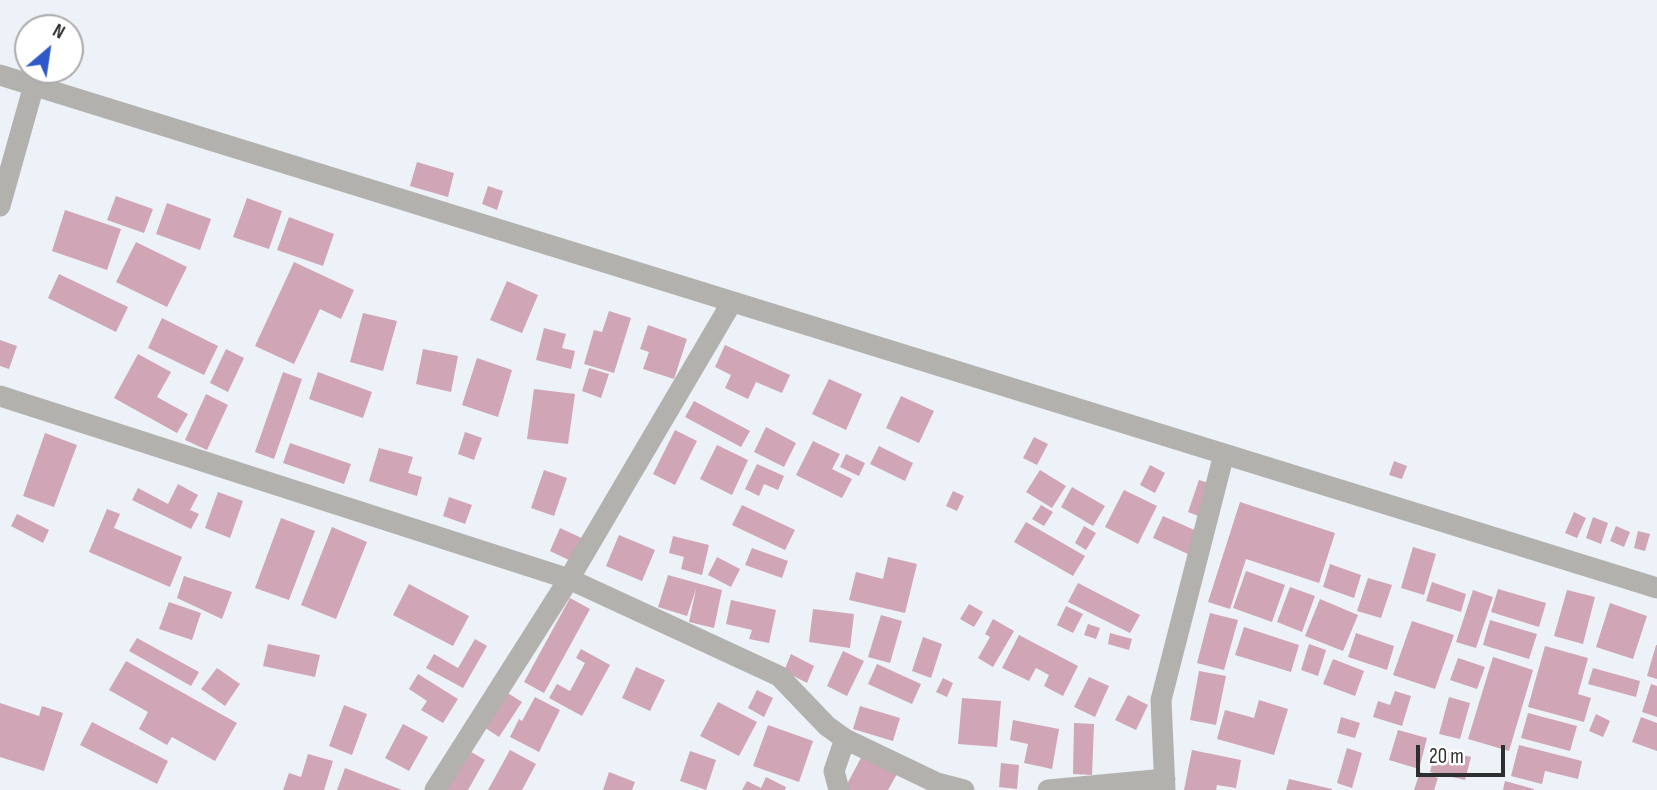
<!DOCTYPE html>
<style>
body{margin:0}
#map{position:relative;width:1657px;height:790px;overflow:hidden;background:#edf2f8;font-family:"Sofia Sans Condensed",sans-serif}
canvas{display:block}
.north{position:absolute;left:14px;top:14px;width:70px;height:70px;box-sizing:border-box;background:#fff;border:2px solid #ababac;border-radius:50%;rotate:29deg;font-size:19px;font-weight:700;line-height:28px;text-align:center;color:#2c2e30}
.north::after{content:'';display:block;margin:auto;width:24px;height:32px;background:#2e5ac9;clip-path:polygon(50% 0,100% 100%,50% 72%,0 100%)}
.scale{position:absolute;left:1416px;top:745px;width:89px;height:32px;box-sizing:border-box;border:4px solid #2c2e30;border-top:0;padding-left:9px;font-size:21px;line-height:24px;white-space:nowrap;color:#2c2e30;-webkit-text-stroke:5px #fff;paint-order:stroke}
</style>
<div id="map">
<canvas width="1657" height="790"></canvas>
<div class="north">N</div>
<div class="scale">20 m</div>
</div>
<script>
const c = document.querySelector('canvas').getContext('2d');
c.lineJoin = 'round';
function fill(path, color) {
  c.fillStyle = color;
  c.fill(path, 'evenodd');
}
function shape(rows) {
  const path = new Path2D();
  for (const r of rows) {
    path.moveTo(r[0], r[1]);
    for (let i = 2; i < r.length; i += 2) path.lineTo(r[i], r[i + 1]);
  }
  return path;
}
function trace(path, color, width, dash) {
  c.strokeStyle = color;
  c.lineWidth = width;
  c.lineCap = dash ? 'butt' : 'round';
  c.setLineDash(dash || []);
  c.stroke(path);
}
fill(shape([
 [417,162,454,173,448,197,410,186],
 [488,186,503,191,497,210,482,204],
 [116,196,153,209,144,233,107,220],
 [247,198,282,211,269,249,233,237],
 [167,203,211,219,200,250,156,234],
 [65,210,121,229,107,270,52,251],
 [289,217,334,234,323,266,277,250],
 [136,242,187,267,167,307,116,282],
 [294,262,354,290,341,319,320,309,294,364,255,346],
 [59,274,128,307,116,332,48,298],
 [507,281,538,295,522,333,490,320],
 [609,311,631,318,614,373,584,364,594,330,602,332],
 [363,313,397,321,383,371,350,362],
 [162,318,218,346,204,375,148,348],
 [648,325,687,339,674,379,643,369,649,352,640,349],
 [544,328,566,334,562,348,575,351,571,369,536,360],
 [0,340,17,346,9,369,0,366],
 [725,345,790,375,782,393,756,382,748,399,725,388,731,375,715,367],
 [226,349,244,358,228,392,210,383],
 [423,349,458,356,451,392,416,384],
 [138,354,171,372,157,397,188,414,177,433,114,398],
 [477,358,512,370,498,417,462,405],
 [589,368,609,374,601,398,582,391],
 [283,372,302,379,274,459,255,452],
 [318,372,372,392,363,418,309,399],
 [829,379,862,394,846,430,812,414],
 [534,389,575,394,568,444,527,439],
 [206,394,228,405,207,450,185,440],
 [901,396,934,411,919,443,886,428],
 [694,401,750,431,741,447,685,417],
 [766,427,796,443,784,467,754,452],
 [675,430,697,441,675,485,653,474],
 [465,432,482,438,474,460,458,454],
 [45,433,77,445,54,507,23,496],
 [1034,437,1048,444,1037,465,1023,458],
 [813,441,840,454,832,469,852,479,842,498,796,475],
 [290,443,351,464,344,484,283,463],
 [717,445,748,460,732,495,700,479],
 [879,446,913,463,905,481,870,464],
 [379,448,413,457,408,473,422,477,417,496,369,481],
 [846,454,865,463,859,476,840,467],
 [1394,461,1407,466,1402,479,1389,475],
 [757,464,784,476,778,490,764,484,759,496,745,489],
 [1150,465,1165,473,1155,493,1140,485],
 [544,470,567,478,554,516,531,508],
 [1040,470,1066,486,1052,508,1026,492],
 [1199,480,1212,484,1201,517,1188,512],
 [178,484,198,495,190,510,199,514,191,529,132,500,138,488,168,504],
 [1072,487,1105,506,1093,526,1061,507],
 [1124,490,1157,506,1138,544,1105,527],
 [953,491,964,496,957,511,946,506],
 [218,492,243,501,230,538,205,528],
 [449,497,472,505,465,524,443,516],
 [1240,502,1335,533,1319,583,1246,559,1230,609,1208,602],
 [742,505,795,530,785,550,732,525],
 [1041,505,1053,512,1044,526,1032,519],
 [107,509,120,514,114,528,182,557,170,587,89,552],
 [1574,512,1586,518,1577,538,1565,533],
 [17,514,49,530,43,543,11,526],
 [1163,516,1199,532,1188,554,1153,538],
 [1593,517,1608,523,1601,544,1586,538],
 [281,518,315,531,289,600,255,588],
 [1026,522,1085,556,1073,576,1014,542],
 [1084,526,1096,533,1086,550,1075,543],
 [1616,526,1630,532,1624,547,1610,541],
 [332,527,367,542,336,619,301,605],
 [560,528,586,540,575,563,550,551],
 [1638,531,1650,534,1645,551,1634,548],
 [619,535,655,550,642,581,606,566],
 [673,536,709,545,702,575,681,569,684,557,669,553],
 [1413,547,1436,554,1424,595,1401,588],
 [752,548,788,561,782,578,745,565],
 [717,557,740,569,731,587,708,575],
 [888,557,917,564,905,613,849,600,856,572,883,579],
 [1330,564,1361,575,1354,598,1323,587],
 [1246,571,1285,585,1272,622,1233,608],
 [668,575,722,590,714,628,689,622,696,589,687,616,658,607],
 [184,576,232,592,222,619,177,598],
 [1368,578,1392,585,1381,618,1357,611],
 [1432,582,1466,594,1461,612,1426,601],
 [1078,583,1140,615,1130,633,1068,602],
 [409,584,469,616,453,646,393,615],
 [1290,587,1315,596,1302,632,1277,622],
 [1498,589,1546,603,1539,627,1491,612],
 [1473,590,1493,597,1476,648,1456,642],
 [1567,590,1595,597,1583,644,1554,636],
 [570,598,590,609,544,693,524,682],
 [1320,599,1358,615,1343,651,1305,636],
 [731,600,776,610,769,643,749,639,752,630,726,624],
 [169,602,201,613,192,640,159,629],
 [1610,603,1647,616,1633,659,1596,647],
 [969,604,983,612,974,627,960,619],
 [1066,606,1083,614,1073,633,1057,625],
 [813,609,854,614,850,648,809,642],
 [1210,613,1238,620,1224,670,1197,663],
 [881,615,902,621,890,663,868,657],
 [993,619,1014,631,993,667,978,658,990,637,985,634],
 [1490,620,1537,634,1529,659,1483,645],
 [1412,621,1454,635,1435,689,1393,675],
 [1088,624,1100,628,1096,639,1084,635],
 [1244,627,1299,645,1291,672,1235,655],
 [1110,633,1132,639,1129,650,1108,644],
 [1356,633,1394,646,1387,670,1348,657],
 [1019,635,1078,666,1063,696,1044,686,1049,675,1036,668,1029,681,1002,668],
 [923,637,942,644,931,678,912,671],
 [137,638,199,672,191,686,129,651],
 [475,639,487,646,463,688,426,668,434,654,458,668],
 [268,644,320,655,315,677,263,666],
 [1309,644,1326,650,1318,676,1301,670],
 [1656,645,1657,645,1657,679,1647,676],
 [1545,646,1588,658,1578,694,1591,698,1584,722,1528,707],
 [581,649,610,665,582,716,549,698,557,684,570,691,585,663,576,658],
 [843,651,864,661,847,696,827,686],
 [791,654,814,666,807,683,784,671],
 [1493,657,1533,670,1509,751,1468,739],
 [1458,658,1485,667,1477,689,1450,680],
 [1333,659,1364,671,1355,696,1323,684],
 [126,661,237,723,215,761,172,737,167,745,139,729,148,712,109,690],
 [877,664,921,684,912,704,868,684],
 [636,667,665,680,650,711,622,698],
 [217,668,240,684,225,706,201,689],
 [1593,668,1640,681,1636,697,1588,684],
 [1199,671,1226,676,1216,725,1190,720],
 [418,674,458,699,443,723,421,710,427,701,409,689],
 [1089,677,1109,686,1095,717,1074,707],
 [943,678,953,683,947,697,936,692],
 [1651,684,1657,686,1657,717,1642,712],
 [503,690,522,702,499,737,481,725],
 [757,690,773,698,764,717,748,708],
 [1395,691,1411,696,1402,726,1373,717,1378,701,1390,705],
 [1128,695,1148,705,1136,730,1115,720],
 [535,697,560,710,539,752,510,737,519,719,522,721],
 [1449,697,1470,703,1460,739,1439,734],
 [962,698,1001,701,997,747,958,744],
 [1259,700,1288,709,1274,755,1217,739,1225,710,1254,718],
 [718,702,757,722,739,756,700,736],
 [0,703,39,716,42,706,63,713,44,771,0,757],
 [344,705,367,714,352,755,329,746],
 [860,706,900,718,893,741,853,729],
 [1528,713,1577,726,1570,751,1521,738],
 [1596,714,1610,721,1603,737,1589,731],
 [1341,717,1360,723,1355,738,1337,733],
 [1641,717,1657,723,1657,751,1632,742],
 [1013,720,1059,729,1052,769,1024,763,1028,744,1010,740],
 [92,722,168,761,157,784,80,745],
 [1074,723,1094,724,1092,775,1073,774],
 [403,724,428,737,409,771,385,758],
 [768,725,813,741,799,782,753,766],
 [1398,730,1427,738,1419,769,1389,760],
 [1519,745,1582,761,1578,779,1545,771,1542,784,1511,776],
 [1347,748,1362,753,1352,788,1337,783],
 [466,749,485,760,468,790,444,790],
 [1436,749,1471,757,1465,780,1430,772],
 [510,750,536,764,522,790,488,790],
 [1192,750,1241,760,1236,788,1217,785,1216,790,1184,790],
 [690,751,716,760,706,790,680,781],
 [308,754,333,761,324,790,283,790,289,773,301,777],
 [862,756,897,774,888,790,848,790,845,788],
 [1001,763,1019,765,1017,789,999,787],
 [345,768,402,790,337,790],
 [609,772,635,782,632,790,603,790],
 [1420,772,1438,778,1434,790,1414,790],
 [766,777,786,787,785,790,742,790,747,781,761,788],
 [1289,779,1332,789,1332,790,1286,790],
 [1505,781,1534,789,1534,790,1503,790]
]), '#d0a5b5');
trace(shape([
 [0,75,1657,588],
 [0,206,34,85],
 [0,396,569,579,779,676,827,726,845,739,937,783,964,790],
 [435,790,569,579,732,302],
 [839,790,834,771,845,739],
 [1048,790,1165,779],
 [1165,790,1161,700,1224,454]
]), '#b3b1ae', 21);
</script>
